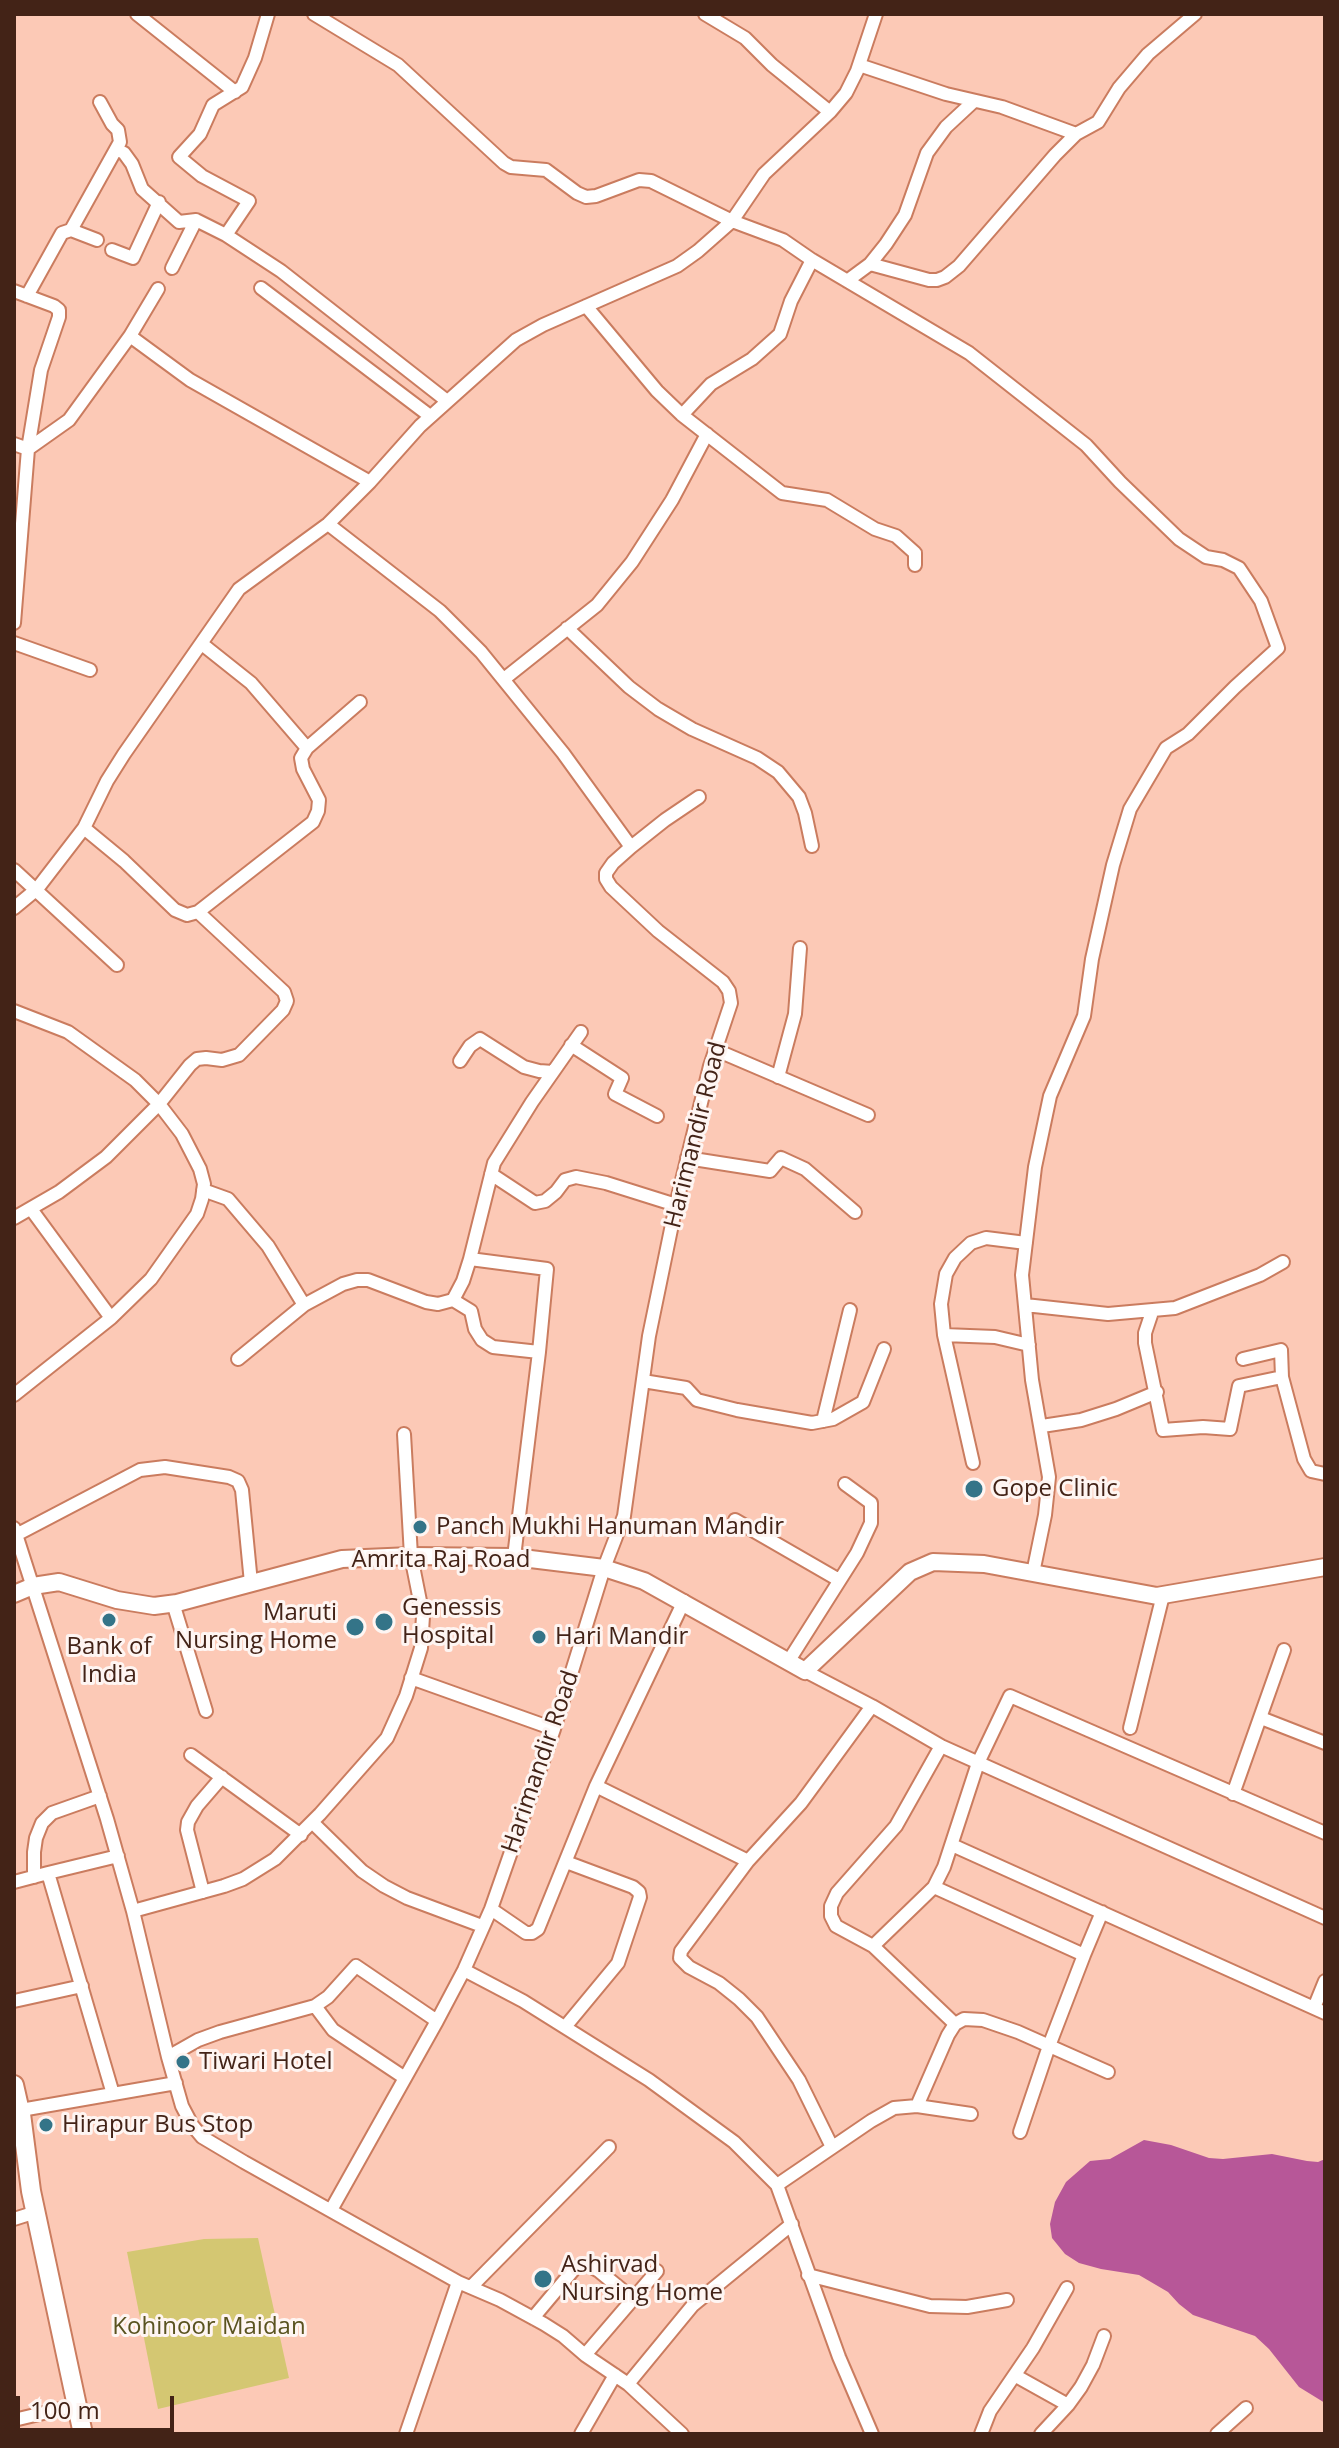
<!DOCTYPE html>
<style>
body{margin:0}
#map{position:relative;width:1339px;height:2448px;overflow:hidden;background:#fcc9b6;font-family:"Open Sans",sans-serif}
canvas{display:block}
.frame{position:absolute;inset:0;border:16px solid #432317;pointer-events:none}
.scale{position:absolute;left:16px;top:2396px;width:158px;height:36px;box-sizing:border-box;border:4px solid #432317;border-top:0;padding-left:10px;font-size:24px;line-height:28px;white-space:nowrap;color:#432317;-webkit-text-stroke:6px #fef5f2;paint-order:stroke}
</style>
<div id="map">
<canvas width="1339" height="2448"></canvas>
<div class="frame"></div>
<div class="scale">100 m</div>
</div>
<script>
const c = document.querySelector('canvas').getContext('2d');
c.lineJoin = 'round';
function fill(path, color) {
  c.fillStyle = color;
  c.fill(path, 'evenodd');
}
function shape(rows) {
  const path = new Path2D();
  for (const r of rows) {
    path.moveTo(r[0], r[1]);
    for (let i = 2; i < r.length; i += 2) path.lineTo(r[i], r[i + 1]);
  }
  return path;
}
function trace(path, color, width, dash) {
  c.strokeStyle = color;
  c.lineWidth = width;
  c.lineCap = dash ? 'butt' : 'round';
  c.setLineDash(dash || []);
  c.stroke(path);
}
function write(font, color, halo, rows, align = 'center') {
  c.font = font + ' "Open Sans",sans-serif';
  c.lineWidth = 6;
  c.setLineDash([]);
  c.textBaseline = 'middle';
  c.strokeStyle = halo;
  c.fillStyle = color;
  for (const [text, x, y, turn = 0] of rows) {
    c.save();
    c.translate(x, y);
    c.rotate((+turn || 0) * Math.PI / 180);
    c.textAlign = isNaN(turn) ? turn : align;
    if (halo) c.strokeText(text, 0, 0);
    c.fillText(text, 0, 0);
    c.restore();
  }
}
fill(shape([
 [258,2238,289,2378,158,2409,127,2252,204,2239]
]), '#d4c772');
fill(shape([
 [1144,2140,1171,2145,1209,2158,1223,2159,1272,2154,1307,2161,1318,2162,1325,2159,1325,2403,1299,2387,1269,2349,1255,2336,1193,2315,1179,2304,1168,2292,1139,2275,1101,2269,1079,2263,1065,2254,1052,2238,1050,2224,1055,2202,1066,2182,1090,2161,1110,2159]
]), '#b75798');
const minor = shape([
 [137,14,235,92],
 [314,14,398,65,504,163,511,167,546,170,577,193,586,197,596,196,639,180,651,181,732,221,783,240,812,260,969,353,1086,445,1120,482,1179,539,1206,557,1223,560,1239,568,1261,601,1278,648,1235,687,1188,734,1166,748,1130,809,1113,865,1092,959,1084,1016,1050,1096,1035,1167,1022,1275,1032,1380,1049,1477,1045,1515,1033,1573],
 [705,14,745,38,772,65,830,112],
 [859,65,946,94,1002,107,1076,134],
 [116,149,124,153,132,164,142,189,179,222,196,220],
 [71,230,120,142,118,130,112,124,100,102],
 [226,235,249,201,202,176,179,157,200,134,213,105,242,87,255,58,268,14],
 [112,250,133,258,159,202],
 [870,264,929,280,937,280,945,277,959,266,1055,155,1076,134,1098,122,1119,88,1148,54,1195,14],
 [172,268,196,220,226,235,281,271,447,401],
 [847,281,870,264,886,244,905,215,927,153,946,127,974,101],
 [261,288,430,416],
 [14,291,54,306,59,310,59,317,41,370,28,449,14,623],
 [27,296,62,233,71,230,97,240],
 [586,306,657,391,682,415,782,493,827,500,875,529,896,536,915,553,915,565],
 [130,336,190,380,370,482],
 [682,415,711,384,752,359,780,334,791,301,812,260],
 [14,444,28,449,69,420,130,336,158,289],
 [328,524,440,611,481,652,563,753,631,847],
 [567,628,629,687,658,709,692,729,757,758,778,772,799,797,805,813,812,846],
 [14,643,90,670],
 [202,644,251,683,307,748],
 [504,679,597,605,632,562,672,500,707,434],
 [84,828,124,861,175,910,187,915,198,912,313,822,318,811,319,800,303,769,301,758,307,748,360,702],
 [14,870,117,965],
 [14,908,37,889,84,828,107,781,124,754,239,589,328,524,370,482,420,426,516,340,543,325,677,266,698,251,732,221,764,174,830,112,846,93,857,71,876,14],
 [14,1011,68,1032,135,1080,159,1104,182,1134,200,1169,204,1184,202,1199,197,1214,151,1279,111,1318,14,1395],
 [571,1045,622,1078,615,1094,657,1116],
 [716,1050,868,1115],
 [460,1061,470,1046,480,1039,524,1067,539,1071,553,1072],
 [778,1077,795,1014,800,948],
 [687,1158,770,1171,781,1158,805,1169,855,1212],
 [491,1174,535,1203,545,1201,556,1192,565,1180,576,1177,606,1183,676,1205],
 [203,1190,228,1199,268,1246,304,1305],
 [31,1209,111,1318],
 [14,1218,59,1192,106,1157,159,1104,190,1065,197,1059,206,1058,222,1060,239,1055,283,1010,287,1001,284,992,198,912],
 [453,1300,471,1311,475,1329,482,1340,493,1347,539,1352],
 [1025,1305,1108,1314,1175,1308,1260,1275,1283,1262],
 [1152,1312,1145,1333,1145,1343,1163,1430,1203,1427,1230,1429,1239,1386,1282,1377],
 [944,1335,995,1337,1029,1345],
 [238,1359,304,1305,343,1284,357,1280,368,1280,426,1302,438,1304,453,1300,463,1281,470,1259],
 [1243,1359,1281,1350,1282,1377,1304,1459,1311,1471,1325,1474],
 [643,1381,686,1388,697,1400,737,1410,812,1423,833,1419,863,1402,884,1349],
 [823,1421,850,1310],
 [1042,1426,1081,1420,1116,1409,1157,1392],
 [973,1463,944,1335,941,1304,946,1274,955,1258,971,1243,986,1238,1026,1243],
 [735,1520,839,1580],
 [14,1528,107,1819,133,1911,168,2057,182,2106,192,2125,202,2137,244,2162,458,2282,500,2300,544,2324,563,2336,585,2355,628,2384,682,2434],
 [16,1535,140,1470,165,1467,229,1477,238,1481,242,1490,251,1583],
 [514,1557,539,1352,547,1269,470,1259,494,1163,532,1102,581,1032],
 [173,1603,206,1711],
 [788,1662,857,1553,871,1523,871,1503,845,1484],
 [805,1671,872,1706,941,1746,1325,1918],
 [411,1678,554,1729],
 [1261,1718,1325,1743],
 [1130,1728,1163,1595],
 [191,1755,301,1835],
 [596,1786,748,1861],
 [1233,1794,1284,1650],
 [313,1823,362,1871,384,1886,407,1898,482,1926],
 [952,1845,1325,2013],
 [48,1873,118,1856],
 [34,1877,34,1852,36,1838,42,1823,52,1813,100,1796],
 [14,1882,48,1873,113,2094],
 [934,1887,1084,1955,1049,2046,1020,2132],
 [203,1892,187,1830,188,1822,197,1806,222,1777],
 [491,1909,526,1933,532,1933,538,1929,596,1786,684,1601],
 [133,1911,224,1886,243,1879,275,1859,320,1814,387,1738,406,1696,421,1648,423,1616,411,1556,404,1434],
 [873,1946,836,1926,831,1916,831,1906,837,1893,896,1826,941,1746],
 [1084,1955,1102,1912],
 [464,1970,523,2001,649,2080,734,2142,777,2185,839,2357,872,2434],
 [14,2001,82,1986],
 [315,2006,333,2030,405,2078],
 [1314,2008,1325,1981],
 [955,2024,873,1946,934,1887,944,1867,978,1763,1010,1696,1325,1833],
 [565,2027,618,1963,640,1897,639,1892,633,1887,566,1862],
 [168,2057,198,2040,220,2032,315,2006,328,1997,356,1966,437,2021],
 [917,2106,948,2035,955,2024,964,2019,983,2020,1018,2032,1108,2072],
 [21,2110,176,2083],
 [832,2147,799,2080,757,2017,739,1999,719,1983,689,1967,680,1958,681,1951,748,1861,801,1803,872,1706],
 [777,2185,871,2121,894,2108,917,2106,971,2114],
 [331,2210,437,2021,464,1970,491,1909,554,1729,604,1568,624,1516,649,1336,676,1205,710,1066,731,1003,729,991,723,982,658,931,611,887,606,879,606,873,613,863,631,847,665,820,699,797],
 [14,2219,36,2212],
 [808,2275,930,2306,967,2307,1007,2300],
 [471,2287,609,2147],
 [533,2318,575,2268,582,2265,590,2266,599,2271,633,2299],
 [585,2355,657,2271],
 [1016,2376,1068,2405],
 [628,2384,693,2305,792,2224],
 [14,2420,77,2405],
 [406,2434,458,2282],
 [581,2434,615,2375],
 [981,2434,990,2411,1033,2348,1067,2288],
 [1041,2434,1068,2405,1081,2387,1093,2365,1104,2336],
 [1217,2434,1246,2408]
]);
const major = shape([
 [14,1594,33,1586,59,1582,117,1600,154,1606,177,1603,342,1559,411,1556,514,1557,604,1568,644,1581,805,1671,910,1572,933,1562,984,1564,1157,1596,1325,1567]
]);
const highway = shape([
 [14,2085,19,2107],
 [21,2114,31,2191,83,2434]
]);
trace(minor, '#ca7c5f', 16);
trace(major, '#ca7c5f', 20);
trace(highway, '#ca7c5f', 22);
trace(minor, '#fff', 12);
trace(major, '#fff', 16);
trace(highway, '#fff', 18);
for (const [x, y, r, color] of [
 [974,1489,10,"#347488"],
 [420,1527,8,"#347488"],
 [109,1620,8,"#347488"],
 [384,1622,10,"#347488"],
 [355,1627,10,"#347488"],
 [539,1637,8,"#347488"],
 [183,2062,8,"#347488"],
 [46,2125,8,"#347488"],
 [543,2279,10,"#347488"]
]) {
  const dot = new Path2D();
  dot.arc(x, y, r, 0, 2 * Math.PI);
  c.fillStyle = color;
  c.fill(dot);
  trace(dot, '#fef5f2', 3);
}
write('24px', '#432317', '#fef5f2', [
 ["Harimandir Road",696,1135,-76],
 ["Amrita Raj Road",441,1560],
 ["Harimandir Road",541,1762,-71]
]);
write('24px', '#432317', '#fef5f2', [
 ["Gope Clinic",992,1489],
 ["Panch Mukhi Hanuman Mandir",436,1527],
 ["Genessis",402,1608],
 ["Hospital",402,1636],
 ["Maruti",337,1613,"right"],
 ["Nursing Home",337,1641,"right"],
 ["Hari Mandir",555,1637],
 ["Bank of",109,1647,"center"],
 ["India",109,1675,"center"],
 ["Tiwari Hotel",199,2062],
 ["Hirapur Bus Stop",62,2125],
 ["Ashirvad",561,2265],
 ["Nursing Home",561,2293]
], 'left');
write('24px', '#5a5320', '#fef5f2', [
 ["Kohinoor Maidan",209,2327]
]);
</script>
